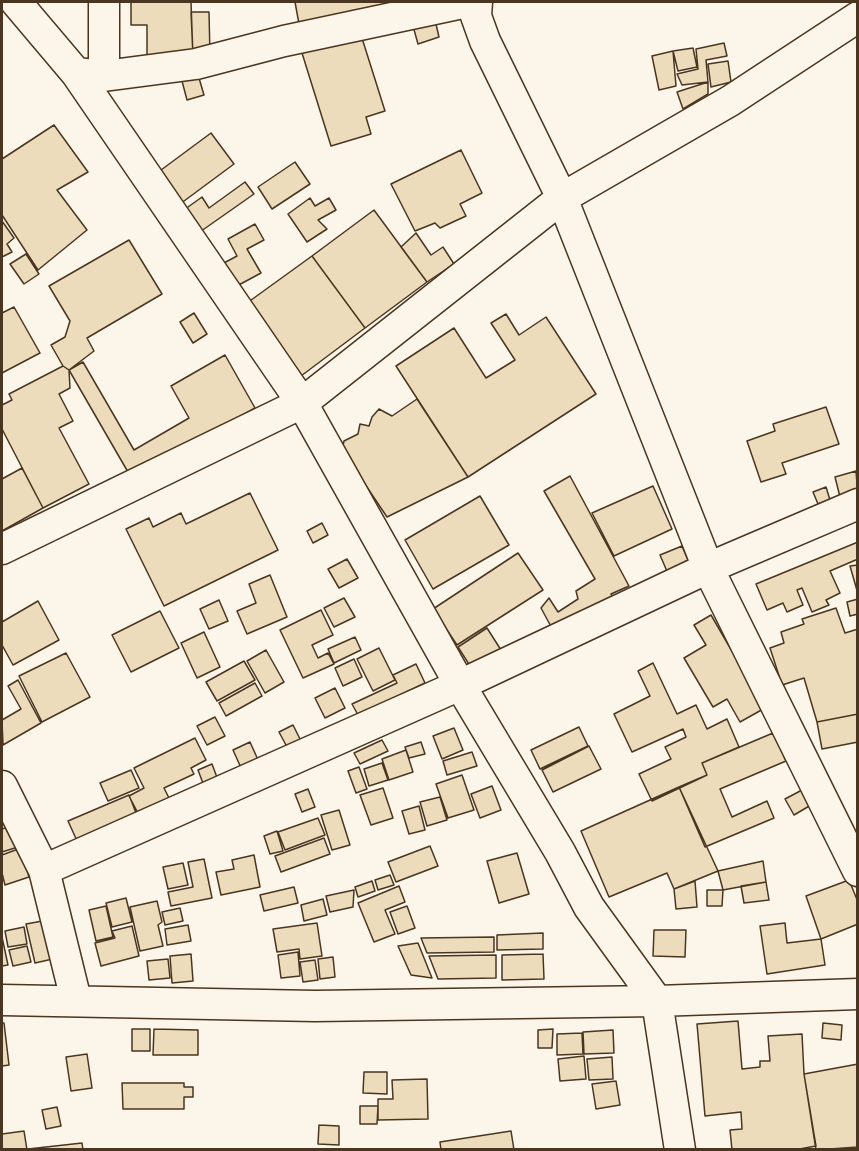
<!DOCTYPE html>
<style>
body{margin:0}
#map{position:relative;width:859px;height:1151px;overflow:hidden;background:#fbf6e9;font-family:"Fira Sans Condensed",sans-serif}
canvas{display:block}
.frame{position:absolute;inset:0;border:3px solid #4a3520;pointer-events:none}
</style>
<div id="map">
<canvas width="859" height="1151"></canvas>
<div class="frame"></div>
</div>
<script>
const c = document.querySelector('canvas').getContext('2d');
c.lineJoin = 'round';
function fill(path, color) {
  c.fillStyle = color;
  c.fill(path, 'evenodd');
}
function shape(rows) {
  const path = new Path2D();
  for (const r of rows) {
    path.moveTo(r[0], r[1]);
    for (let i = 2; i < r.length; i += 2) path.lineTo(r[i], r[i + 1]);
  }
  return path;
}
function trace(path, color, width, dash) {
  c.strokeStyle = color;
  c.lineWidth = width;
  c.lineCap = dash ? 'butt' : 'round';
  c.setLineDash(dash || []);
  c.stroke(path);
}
const building = shape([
 [131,2,191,2,193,57,147,59,147,25,131,25,131,2],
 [295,2,402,2,299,24,295,2],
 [191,12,209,12,210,56,193,57,191,12],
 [435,20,439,37,418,44,413,26,435,20],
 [361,35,385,111,366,117,371,134,331,146,302,53,361,35],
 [724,43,727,56,706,60,708,82,682,85,677,74,698,69,696,49,724,43],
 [693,48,697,67,678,71,673,51,693,48],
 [673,51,676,86,659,90,652,56,673,51],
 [728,61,731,82,711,87,708,64,728,61],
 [199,78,204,95,187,100,182,81,199,78],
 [708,82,708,94,683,109,677,92,708,82],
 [54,125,88,172,57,190,87,230,38,270,2,215,2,159,54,125],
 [211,133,234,164,180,204,157,173,211,133],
 [461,150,482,193,460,204,466,216,440,228,435,223,415,231,391,184,461,150],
 [295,162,310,184,272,209,258,187,295,162],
 [245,182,254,194,197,234,181,212,202,197,209,208,245,182],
 [310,198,315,206,329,198,336,210,318,220,327,229,307,242,288,214,310,198],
 [374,210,427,282,365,328,312,256,374,210],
 [2,221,14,238,7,244,12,252,2,257,2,221],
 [255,224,264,240,247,249,261,273,235,287,222,264,237,256,228,239,255,224],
 [416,233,431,255,443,247,454,264,427,282,401,247,416,233],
 [129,240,162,294,87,338,94,351,69,370,63,366,51,345,65,337,70,321,49,286,129,240],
 [26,254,39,274,24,284,10,264,26,254],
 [312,256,365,328,301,376,247,303,312,256],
 [14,307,40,353,2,373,2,313,14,307],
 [194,313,207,334,193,343,180,322,194,313],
 [506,314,519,335,546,317,596,394,468,477,396,366,454,328,486,378,515,360,491,323,506,314],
 [225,355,255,408,132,479,69,370,83,362,134,450,189,418,171,386,225,355],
 [63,366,69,370,70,388,59,394,73,421,59,428,89,484,43,508,2,429,2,405,12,400,9,394,63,366],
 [417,399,468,477,387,517,342,450,344,441,358,434,360,424,369,426,372,417,379,409,392,416,417,399],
 [826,407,839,444,782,463,786,474,761,482,747,441,775,431,773,424,826,407],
 [22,468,43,508,2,531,2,479,22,468],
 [856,471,858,497,841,501,835,477,856,471],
 [570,476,629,586,611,594,615,602,554,632,541,608,549,598,558,612,578,599,576,591,595,579,544,491,570,476],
 [653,486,672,529,614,556,592,513,653,486],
 [826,487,830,500,818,504,813,492,826,487],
 [250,493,278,550,164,606,126,529,149,518,153,527,181,513,186,524,250,493],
 [480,496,509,545,433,589,405,540,480,496],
 [322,523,328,535,313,543,307,531,322,523],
 [858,542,858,559,830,571,840,593,826,600,829,605,812,612,802,588,797,590,803,605,787,612,783,603,767,610,756,584,858,542],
 [682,546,691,567,669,576,660,555,682,546],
 [518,553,543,590,457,645,433,609,518,553],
 [347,559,358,578,339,588,328,569,347,559],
 [858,565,858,594,850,566,858,565],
 [270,575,287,617,247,634,237,611,256,603,249,584,270,575],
 [344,598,355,617,334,627,324,608,344,598],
 [858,599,858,614,850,616,847,602,858,599],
 [219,600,228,621,209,629,200,609,219,600],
 [38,601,59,640,13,665,2,645,2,622,38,601],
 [836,608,845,633,858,629,858,714,817,722,804,678,782,685,770,648,784,643,781,632,804,624,802,619,836,608],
 [321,610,333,635,312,645,318,658,328,653,334,664,303,678,280,630,321,610],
 [160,611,179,648,131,672,112,635,160,611],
 [711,615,765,708,740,722,727,699,713,707,684,658,706,645,694,625,711,615],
 [487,628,501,650,472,669,458,647,487,628],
 [204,632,220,667,197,678,181,643,204,632],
 [355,637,361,650,334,663,328,649,355,637],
 [379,648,395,680,373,691,357,659,379,648],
 [266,650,284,682,265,693,247,661,266,650],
 [66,653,90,697,42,722,19,676,66,653],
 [354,659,362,677,343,686,335,668,354,659],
 [244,661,255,680,217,701,206,682,244,661],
 [653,663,677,714,696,705,707,729,727,719,739,747,702,763,707,775,652,801,639,774,671,759,665,747,686,737,683,729,632,752,614,714,650,696,638,671,653,663],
 [416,664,425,683,358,715,352,704,397,683,393,675,416,664],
 [18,680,41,723,3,745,2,720,21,709,8,686,18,680],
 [255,683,262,696,226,716,219,703,255,683],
 [335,688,345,708,325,718,315,698,335,688],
 [858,714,858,742,822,749,817,722,858,714],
 [215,717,225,736,207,745,197,726,215,717],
 [293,725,301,741,287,747,279,732,293,725],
 [579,727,588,746,540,769,531,750,579,727],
 [454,728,463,750,442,759,433,736,454,728],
 [773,733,786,761,720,789,732,817,767,801,774,818,705,847,679,787,707,775,702,763,773,733],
 [195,738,206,760,191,768,194,774,164,788,171,802,140,817,129,796,144,788,134,768,195,738],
 [382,740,388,751,360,764,354,753,382,740],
 [250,742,259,762,242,770,233,750,250,742],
 [421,742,425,754,409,758,405,747,421,742],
 [589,746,601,769,553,792,542,770,589,746],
 [406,750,413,772,389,780,382,759,406,750],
 [472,752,477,766,447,775,443,761,472,752],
 [382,763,388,780,369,786,364,769,382,763],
 [212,764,218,780,204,786,198,770,212,764],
 [359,767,367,789,356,793,348,771,359,767],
 [131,770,139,788,108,801,100,783,131,770],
 [462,775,474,810,448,818,436,784,462,775],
 [492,786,501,810,480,818,471,794,492,786],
 [679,787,718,871,674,889,667,873,609,897,581,831,679,787],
 [383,788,393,818,371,825,360,795,383,788],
 [308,789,315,807,302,812,295,794,308,789],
 [802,790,811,805,794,815,785,799,802,790],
 [129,795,138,818,78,843,68,821,129,795],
 [440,797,447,820,427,826,420,802,440,797],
 [419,806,425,830,409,834,402,811,419,806],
 [339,810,350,845,332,850,321,815,339,810],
 [318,818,325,835,285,850,278,832,318,818],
 [12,826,18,847,2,852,2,829,12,826],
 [277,831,283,851,270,854,264,836,277,831],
 [324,838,330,854,281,872,275,856,324,838],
 [430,846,438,866,396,882,388,862,430,846],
 [21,848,29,877,5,885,2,873,2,855,21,848],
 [517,853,529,894,499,903,487,861,517,853],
 [254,855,260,887,221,895,216,872,234,869,232,860,254,855],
 [204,859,212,898,171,906,168,892,193,887,188,862,204,859],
 [763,861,766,882,723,890,718,871,763,861],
 [183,863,188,885,168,889,163,867,183,863],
 [390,875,394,885,378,890,375,880,390,875],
 [849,880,858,902,858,924,821,939,806,896,849,880],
 [372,881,375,891,358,897,355,887,372,881],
 [695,881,697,907,676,909,674,889,695,881],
 [766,882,769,900,744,903,741,886,766,882],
 [399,886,405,902,385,910,395,934,374,942,358,903,399,886],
 [294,887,298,903,264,911,260,895,294,887],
 [354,890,353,907,330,912,326,896,354,890],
 [707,890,723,890,722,906,707,906,707,890],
 [126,898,132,922,112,927,106,903,126,898],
 [323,899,327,915,304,921,301,905,323,899],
 [157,901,162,922,158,925,163,946,140,951,130,907,157,901],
 [106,906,113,937,96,941,89,910,106,906],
 [407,906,415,928,398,934,390,912,407,906],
 [180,908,183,921,165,925,162,912,180,908],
 [48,920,57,958,35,963,26,924,48,920],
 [317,923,322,956,300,959,299,949,277,952,273,929,317,923],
 [785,923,787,943,821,939,825,965,767,974,760,926,785,923],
 [188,925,191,941,167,945,165,929,188,925],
 [132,926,139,956,101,966,95,943,115,938,112,931,132,926],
 [24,927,27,944,8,947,5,931,24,927],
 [654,930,686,930,685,957,653,956,654,930],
 [543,933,543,949,497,950,497,935,543,933],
 [2,937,8,965,2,966,2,937],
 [494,937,494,952,427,953,421,938,494,937],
 [418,943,432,978,411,975,398,946,418,943],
 [27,946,31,962,13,966,9,950,27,946],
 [298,952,300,976,281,978,278,955,298,952],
 [191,954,193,981,172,983,170,956,191,954],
 [543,954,544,979,502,980,502,955,543,954],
 [496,955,496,978,438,979,429,956,496,955],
 [333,957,335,977,320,979,318,959,333,957],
 [168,959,170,978,149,980,147,961,168,959],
 [315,960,318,980,303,982,300,962,315,960],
 [738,1021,742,1069,760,1067,760,1061,770,1061,768,1036,802,1034,804,1074,816,1146,794,1150,732,1150,730,1130,742,1129,741,1112,705,1116,697,1024,738,1021],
 [2,1023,4,1023,9,1065,2,1066,2,1023],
 [823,1023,842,1025,841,1040,822,1038,823,1023],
 [132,1029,150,1029,150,1051,132,1051,132,1029],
 [154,1029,198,1030,198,1055,153,1055,154,1029],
 [553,1029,552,1048,538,1048,538,1030,553,1029],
 [613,1030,614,1053,584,1054,583,1032,613,1030],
 [582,1033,583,1054,557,1055,557,1034,582,1033],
 [87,1054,92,1088,71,1091,66,1057,87,1054],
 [584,1056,586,1079,560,1081,558,1059,584,1056],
 [612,1057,613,1079,589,1080,587,1059,612,1057],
 [858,1064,858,1147,816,1150,804,1074,858,1064],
 [364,1072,387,1072,387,1094,363,1093,364,1072],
 [427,1079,428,1119,378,1120,378,1099,393,1099,392,1080,427,1079],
 [616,1081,620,1105,596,1109,592,1084,616,1081],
 [122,1083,184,1083,184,1087,193,1087,193,1097,184,1097,184,1109,123,1109,122,1083],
 [360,1106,378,1106,377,1124,360,1124,360,1106],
 [57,1107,61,1126,46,1129,42,1110,57,1107],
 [319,1125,339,1126,339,1145,318,1144,319,1125],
 [24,1131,27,1150,2,1150,2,1134,24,1131],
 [511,1131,514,1150,441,1150,440,1142,511,1131],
 [82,1143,83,1150,28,1150,28,1149,82,1143]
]);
fill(building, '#ecdcbc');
trace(building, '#4a3520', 1.5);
const minor = shape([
 [16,2,76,73,302,403,460,685,560,852,589,907,657,1001,680,1150],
 [104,2,104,76],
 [477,2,476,16,485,41,562,198,708,568,858,871],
 [76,73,104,76,196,64,284,41,467,2],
 [2,549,302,403,562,198,730,101,858,17],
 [2,786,44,870,76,1000],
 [44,870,460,685,708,568,858,504],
 [2,1000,315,1006,657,1001,858,994]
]);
trace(minor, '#4a3520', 33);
trace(minor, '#fbf6e9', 30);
</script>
